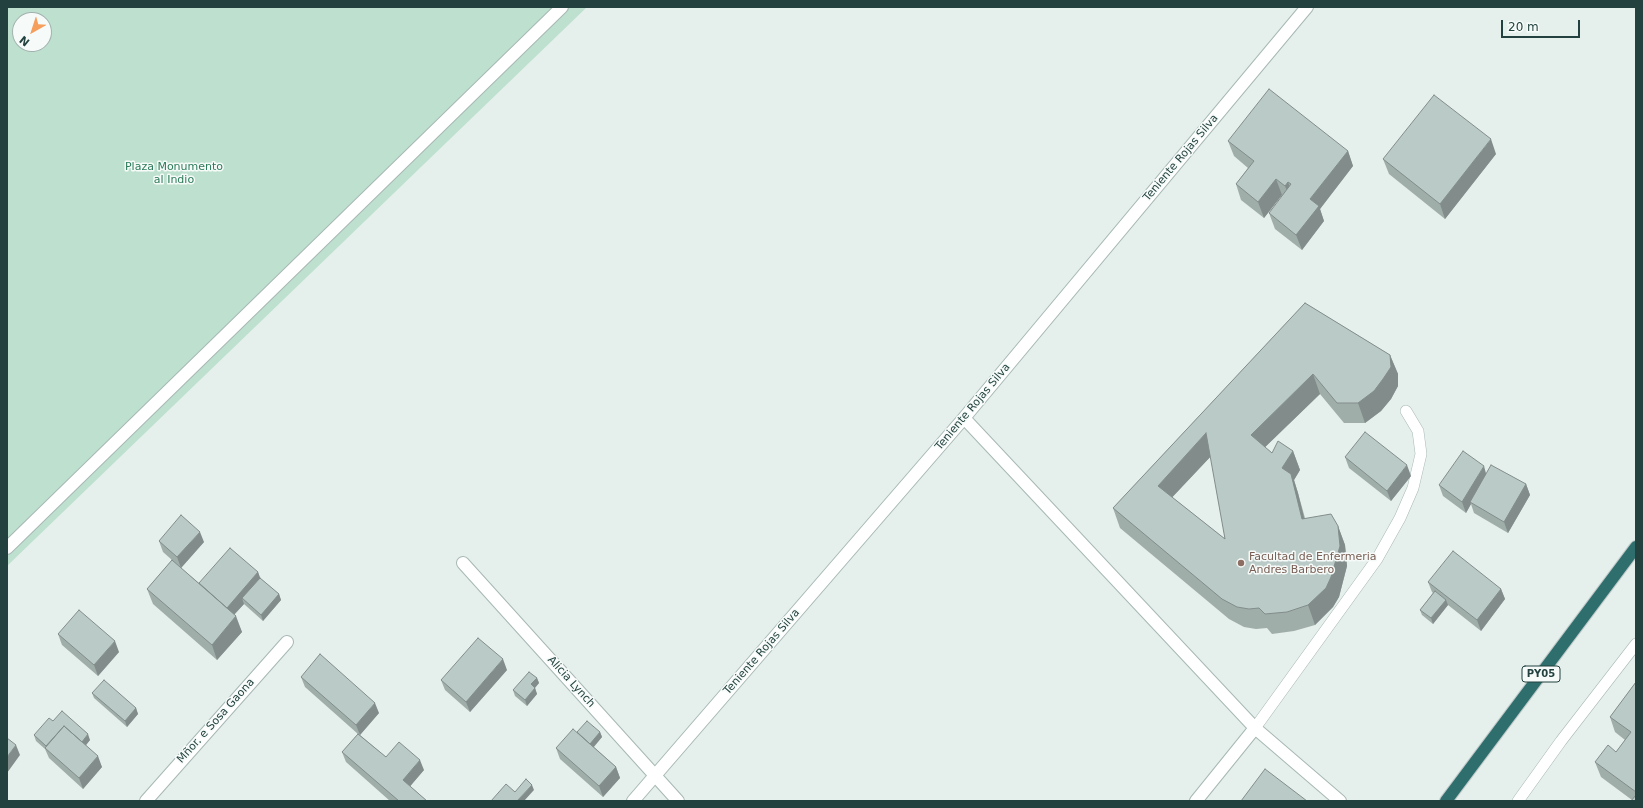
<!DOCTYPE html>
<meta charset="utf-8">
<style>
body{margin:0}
#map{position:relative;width:1643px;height:808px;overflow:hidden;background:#e5efec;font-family:"DejaVu Sans",sans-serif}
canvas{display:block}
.frame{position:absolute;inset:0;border:8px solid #23423f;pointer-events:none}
.north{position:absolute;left:12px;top:12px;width:40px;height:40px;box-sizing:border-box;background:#f6fbf9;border:1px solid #a2b1af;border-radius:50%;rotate:219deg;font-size:11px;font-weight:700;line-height:16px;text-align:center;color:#23423f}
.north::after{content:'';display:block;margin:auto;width:14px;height:18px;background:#f69e5c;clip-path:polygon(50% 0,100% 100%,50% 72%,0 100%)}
.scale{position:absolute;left:1501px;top:20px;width:79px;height:18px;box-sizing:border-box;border:2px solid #23423f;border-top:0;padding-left:5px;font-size:12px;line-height:14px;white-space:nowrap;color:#23423f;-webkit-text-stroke:3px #f6fbf9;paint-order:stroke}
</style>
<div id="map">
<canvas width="1643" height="808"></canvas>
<div class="frame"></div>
<div class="north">N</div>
<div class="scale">20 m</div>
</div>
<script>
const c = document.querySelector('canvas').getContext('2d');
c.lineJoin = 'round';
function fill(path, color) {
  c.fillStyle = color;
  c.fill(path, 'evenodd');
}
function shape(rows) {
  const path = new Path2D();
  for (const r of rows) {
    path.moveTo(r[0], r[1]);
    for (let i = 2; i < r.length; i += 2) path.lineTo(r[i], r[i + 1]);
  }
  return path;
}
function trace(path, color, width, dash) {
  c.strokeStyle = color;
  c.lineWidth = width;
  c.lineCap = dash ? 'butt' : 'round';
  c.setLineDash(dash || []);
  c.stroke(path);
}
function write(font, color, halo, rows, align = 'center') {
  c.font = font + ' "DejaVu Sans",sans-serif';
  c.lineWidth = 3;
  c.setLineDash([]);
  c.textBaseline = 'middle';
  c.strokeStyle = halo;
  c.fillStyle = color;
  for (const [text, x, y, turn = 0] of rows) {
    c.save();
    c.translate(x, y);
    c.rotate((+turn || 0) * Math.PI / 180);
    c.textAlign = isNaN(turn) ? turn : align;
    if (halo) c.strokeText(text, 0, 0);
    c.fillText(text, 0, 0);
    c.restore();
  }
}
fill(shape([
 [7,7,587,7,7,566],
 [20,20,44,20,44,44,20,44]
]), '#bee0ce');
const lane = shape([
 [1255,728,1377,559,1400,518,1413,488,1421,454,1418,431,1406,411],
 [1518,801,1561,741,1636,644]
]);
const street = shape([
 [964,418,1255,728,1340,801],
 [7,548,562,7],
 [463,563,678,801],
 [146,801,287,642],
 [633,801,964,418,1307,7],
 [1196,801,1255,728]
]);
const highway = shape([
 [1446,801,1636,547]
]);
trace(lane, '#a7b8b5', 12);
trace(street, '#a7b8b5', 14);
trace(highway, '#c1cac9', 14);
trace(lane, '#fff', 11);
trace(street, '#fff', 12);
trace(highway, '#2e6f6e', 12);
fill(shape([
 [1228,141,1348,151,1353,166,1320,209,1324,221,1302,250,1275,229,1269,213,1283,195,1282,195,1264,218,1241,200,1236,184,1248,168,1234,156],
 [1496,154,1445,219,1389,174,1383,159],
 [1305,303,1390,355,1398,374,1398,386,1391,399,1381,411,1365,423,1344,423,1320,394,1265,447,1272,453,1293,451,1300,470,1294,480,1298,493,1305,518,1338,526,1345,545,1347,566,1339,597,1333,607,1315,625,1294,631,1272,634,1267,628,1256,629,1244,627,1229,619,1120,528,1113,508],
 [1211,456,1225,539,1172,497],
 [1345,457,1411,476,1391,501,1349,468],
 [1486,474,1526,484,1530,495,1508,533,1474,513,1471,504,1466,513,1443,496,1439,485],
 [159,541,204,542,181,568,199,583,258,572,260,578,279,594,281,600,263,621,244,604,234,615,242,632,217,660,153,604,147,589,172,560,163,552],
 [1428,582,1501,589,1505,599,1481,631,1448,605,1433,624,1422,615,1420,610,1433,593,1432,592],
 [58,634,119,652,98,676,62,645],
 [507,670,470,712,445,690,441,680],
 [301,677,379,713,360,735,386,757,424,770,410,786,427,801,390,801,346,762,342,752,358,734,305,687],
 [537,678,539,683,535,688,537,694,527,706,515,696,513,690],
 [1636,682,1636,801,1632,800,1601,777,1595,762,1616,752,1625,740,1615,732,1610,717],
 [92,693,136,708,138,714,127,727,94,698],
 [53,721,90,740,86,745,102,767,83,789,49,758,45,749,36,741,34,735],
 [577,732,600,732,602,737,594,747,616,767,620,778,603,797,560,759,556,748]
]), '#a0aeaa');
fill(shape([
 [1491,139,1496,154,1445,219,1440,204],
 [1348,151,1353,166,1320,209,1324,221,1302,250,1296,235,1310,199],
 [1276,179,1282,195,1264,218,1258,202],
 [1288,182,1294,197,1291,201,1285,186],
 [1390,355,1398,374,1398,386,1391,399,1381,411,1365,423,1358,403],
 [1313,374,1320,394,1258,454,1251,435],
 [1206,433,1214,453,1165,505,1158,486],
 [1293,451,1300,470,1294,480,1298,493,1309,538,1282,468],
 [1407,465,1411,476,1391,501,1387,491],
 [1484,466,1487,477,1470,502,1471,504,1466,513,1462,502],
 [1526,484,1530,495,1508,533,1504,522],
 [1338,526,1345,545,1347,566,1339,597,1333,607,1315,625,1308,605],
 [200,532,204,542,181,568,177,557],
 [258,572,262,583,242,598,244,604,229,620,225,610],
 [1501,589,1505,599,1481,631,1477,620],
 [279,594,281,600,263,621,261,615],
 [1446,600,1448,605,1433,624,1431,618],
 [236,616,242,632,217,660,212,645],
 [115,641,119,652,98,676,94,665],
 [503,659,507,670,470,712,466,702],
 [537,678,539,683,533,690,531,684],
 [535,688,537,694,527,706,525,700],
 [375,703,379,713,360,735,356,725],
 [136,708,138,714,127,727,125,721],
 [600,732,602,737,590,751,588,746],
 [88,734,90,740,82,750,80,744],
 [16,745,20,755,7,773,7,757],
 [98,756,102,767,83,789,79,778],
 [420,760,424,770,407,790,403,780],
 [616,767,620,778,603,797,599,786],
 [532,785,534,790,524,801,517,801]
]), '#828d8b');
const building = shape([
 [1269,89,1348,151,1310,199,1319,206,1296,235,1269,213,1291,184,1288,182,1285,186,1276,179,1258,202,1236,184,1254,161,1228,141,1269,89],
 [1434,95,1491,139,1440,204,1383,159,1434,95],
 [1305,303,1390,355,1391,367,1383,379,1374,391,1358,403,1337,403,1313,374,1251,435,1272,453,1278,441,1293,451,1282,468,1291,474,1302,519,1331,514,1338,526,1340,546,1331,577,1326,588,1308,605,1287,612,1265,614,1259,608,1249,609,1237,607,1222,599,1113,508,1305,303],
 [1206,433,1225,539,1158,486,1206,433],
 [1365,432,1407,465,1387,491,1345,457,1365,432],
 [1463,451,1484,466,1462,502,1439,485,1463,451],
 [1491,465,1526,484,1504,522,1470,502,1491,465],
 [181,515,200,532,177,557,159,541,181,515],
 [230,548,258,572,227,608,199,583,230,548],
 [1453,551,1501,589,1477,620,1428,582,1453,551],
 [172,560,236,616,212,645,147,589,172,560],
 [260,578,279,594,261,615,242,598,260,578],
 [1435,591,1446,600,1431,618,1420,610,1435,591],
 [79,610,115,641,94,665,58,634,79,610],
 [478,638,503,659,466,702,441,680,478,638],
 [320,654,375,703,356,725,301,677,320,654],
 [529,672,537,678,531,684,535,688,525,700,513,690,529,672],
 [104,680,136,708,125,721,92,693,104,680],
 [1636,682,1636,792,1595,762,1608,745,1616,752,1631,732,1610,717,1636,682],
 [62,711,88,734,82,742,64,726,46,746,34,735,49,718,53,721,62,711],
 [587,721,600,732,590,744,577,732,587,721],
 [64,726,98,756,79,778,45,748,64,726],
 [573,729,616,767,599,786,556,748,573,729],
 [358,734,386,757,399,742,420,760,403,780,427,801,399,801,342,752,358,734],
 [7,738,16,745,7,757,7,738],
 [1265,769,1307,801,1261,801,1260,800,1259,801,1241,801,1265,769],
 [526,779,532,785,517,801,491,801,506,784,515,792,526,779],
 [1636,795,1636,801,1631,801,1636,795]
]);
fill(building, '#bacac6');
trace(building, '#828d8b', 1);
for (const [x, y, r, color] of [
 [1241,563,4,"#8d6e63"]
]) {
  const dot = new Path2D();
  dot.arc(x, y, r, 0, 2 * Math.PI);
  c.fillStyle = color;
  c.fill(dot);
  trace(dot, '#f6fbf9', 1.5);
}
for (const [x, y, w] of [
 [1541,674,38]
]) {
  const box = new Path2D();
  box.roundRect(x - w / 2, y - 8, w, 16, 3);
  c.fillStyle = '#f6fbf9';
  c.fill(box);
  trace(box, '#23423f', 1);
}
write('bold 10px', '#23423f', null, [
 ["PY05",1541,674]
]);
write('11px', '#23423f', '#f6fbf9', [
 ["Teniente Rojas Silva",1181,158,-50],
 ["Teniente Rojas Silva",973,407,-50],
 ["Teniente Rojas Silva",762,652,-49],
 ["Alicia Lynch",571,682,48],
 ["Mñor. e Sosa Gaona",216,721,-48]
]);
write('11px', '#2c7b59', '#f6fbf9', [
 ["Plaza Monumento",174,167],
 ["al Indio",174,180]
]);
write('11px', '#785e54', '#f6fbf9', [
 ["Facultad de Enfermeria",1249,557],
 ["Andres Barbero",1249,570]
], 'left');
</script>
